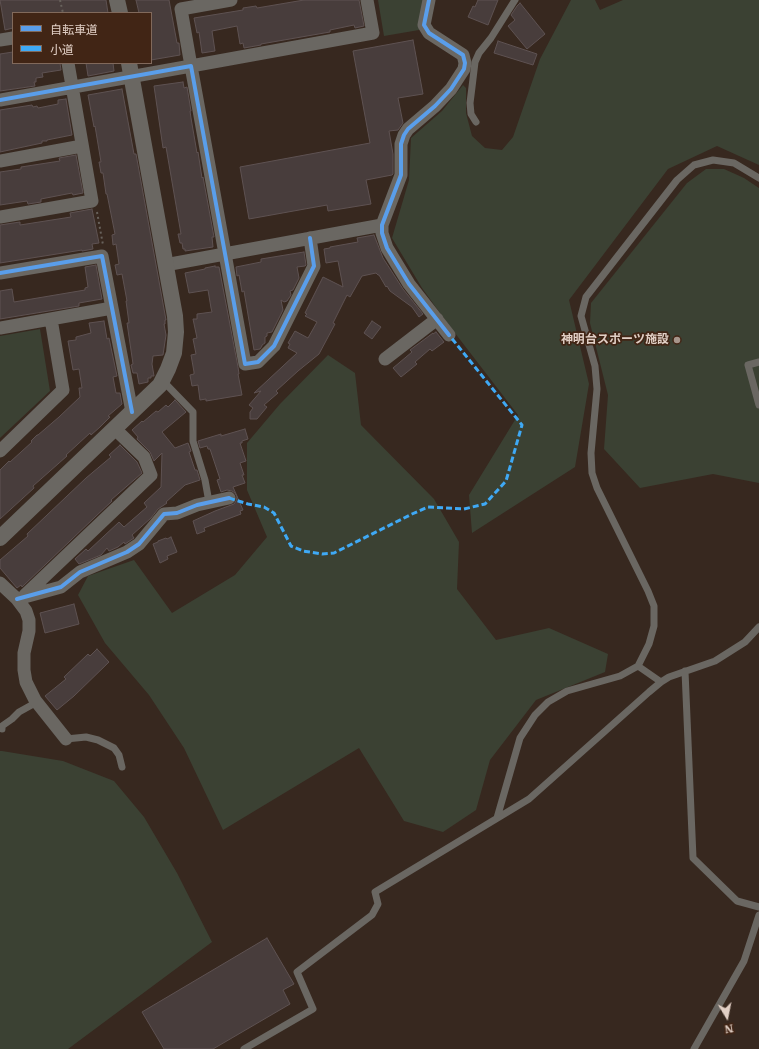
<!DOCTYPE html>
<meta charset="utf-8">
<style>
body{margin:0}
#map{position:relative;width:759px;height:1049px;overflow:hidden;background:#37281f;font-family:"IBM Plex Serif","Noto Sans JP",serif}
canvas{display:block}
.legend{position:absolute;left:12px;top:12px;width:140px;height:52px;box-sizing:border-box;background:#412515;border:1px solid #81695b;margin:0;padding:5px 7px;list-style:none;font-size:12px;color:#e1cfc5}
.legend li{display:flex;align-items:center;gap:8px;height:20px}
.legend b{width:20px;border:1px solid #81695b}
.north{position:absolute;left:707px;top:997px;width:40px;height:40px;-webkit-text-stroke:3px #412515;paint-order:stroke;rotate:170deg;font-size:11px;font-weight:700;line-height:16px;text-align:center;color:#e1cfc5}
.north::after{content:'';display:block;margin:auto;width:14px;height:18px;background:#e1cfc5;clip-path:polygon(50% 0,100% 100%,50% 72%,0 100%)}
</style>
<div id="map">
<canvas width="759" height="1049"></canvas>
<ul class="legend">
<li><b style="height:5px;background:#5a9eea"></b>自転車道</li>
<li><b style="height:5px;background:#3fa9f5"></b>小道</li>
</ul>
<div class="north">N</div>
</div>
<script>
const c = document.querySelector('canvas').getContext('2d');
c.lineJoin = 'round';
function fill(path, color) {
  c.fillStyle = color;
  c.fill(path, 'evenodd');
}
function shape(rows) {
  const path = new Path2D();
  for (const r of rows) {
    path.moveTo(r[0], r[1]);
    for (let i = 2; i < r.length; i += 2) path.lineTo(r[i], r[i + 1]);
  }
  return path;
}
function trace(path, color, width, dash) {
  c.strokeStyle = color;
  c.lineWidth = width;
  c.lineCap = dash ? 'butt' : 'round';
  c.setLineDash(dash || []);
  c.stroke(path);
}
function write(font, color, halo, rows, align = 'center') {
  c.font = font + ' "IBM Plex Serif","Noto Sans JP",serif';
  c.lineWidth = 3.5;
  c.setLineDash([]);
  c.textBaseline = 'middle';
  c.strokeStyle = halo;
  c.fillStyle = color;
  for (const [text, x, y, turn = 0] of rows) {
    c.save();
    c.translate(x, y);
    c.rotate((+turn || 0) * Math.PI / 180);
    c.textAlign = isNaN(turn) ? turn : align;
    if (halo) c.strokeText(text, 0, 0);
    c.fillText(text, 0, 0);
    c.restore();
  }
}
fill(shape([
 [378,0,424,0,419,30,384,36],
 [571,0,595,0,600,10,623,0,759,0,759,165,717,146,668,169,569,300,589,384,575,467,472,533,469,495,518,415,448,324,422,288,392,238,409,180,411,138,442,111,463,85,466,88,466,113,472,136,485,148,502,150,513,137,540,59],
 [706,169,724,169,744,178,759,188,759,483,713,474,640,488,604,449,608,395,590,323,591,303,687,183],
 [40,329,50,391,0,438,0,336],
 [328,355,355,373,361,425,434,499,459,542,457,589,496,640,549,628,608,654,605,672,536,700,490,760,476,810,443,832,404,821,359,748,223,830,184,748,149,695,105,643,78,595,88,576,134,560,172,613,235,575,267,537,247,490,247,443,280,404],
 [0,751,2,751,63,761,114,781,144,817,177,873,212,942,68,1049,0,1049]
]), '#3b4133');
const building = shape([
 [0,0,106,0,108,13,13,13,13,28,5,30,0,0],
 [136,0,169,0,177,43,179,43,180,55,151,60,151,13,139,13,136,0],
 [304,0,359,0,364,26,355,28,354,25,330,30,330,32,261,44,261,45,244,48,243,43,240,44,237,26,212,31,215,51,202,53,199,32,197,33,194,18,243,10,243,8,256,6,257,8,304,0],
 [478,0,498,0,488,25,468,17,473,6,475,7,478,0],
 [520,3,545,34,527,49,508,26,515,20,511,15,517,6,520,3],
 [413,40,423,94,398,98,403,123,398,130,389,131,393,154,393,174,392,175,366,180,371,204,328,211,327,205,249,219,240,167,370,143,353,51,413,40],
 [498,41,537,54,533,65,494,53,498,41],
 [13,52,13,63,60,63,61,70,42,73,43,77,36,78,36,82,34,82,35,86,0,91,0,54,13,52],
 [86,63,113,63,114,71,88,76,86,63],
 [183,82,184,88,187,87,191,111,190,111,191,118,197,153,198,152,202,178,203,177,214,237,212,237,213,247,185,251,185,249,183,249,182,243,180,243,178,234,181,234,166,147,163,148,154,86,183,82],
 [122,89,134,154,136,154,166,320,165,320,165,324,164,324,166,335,163,355,153,356,152,364,154,376,151,376,151,378,148,378,148,382,139,384,137,373,133,373,131,365,133,364,127,323,129,323,126,301,127,301,122,274,117,275,115,265,119,264,116,244,113,245,112,235,115,234,107,194,106,194,103,173,101,173,99,162,101,162,95,126,94,127,88,95,122,89],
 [66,99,72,135,47,140,47,141,42,141,42,143,0,152,0,110,32,105,33,107,37,106,38,108,58,104,58,100,66,99],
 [76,155,83,193,73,195,72,193,41,199,41,202,28,204,27,201,0,205,0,172,21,169,21,167,60,161,59,158,76,155],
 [92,209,99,243,92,244,93,249,82,251,82,250,0,263,0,225,20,222,20,225,71,217,70,213,92,209],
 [374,235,383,258,403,289,423,314,419,317,412,307,390,291,387,286,386,287,379,275,378,275,376,273,362,276,350,297,347,295,333,323,335,324,319,354,298,371,276,391,278,393,264,405,267,407,257,419,250,419,250,412,253,408,249,405,261,391,254,393,297,353,288,348,290,344,288,343,295,331,308,338,317,322,305,316,307,314,305,313,323,277,343,287,338,261,326,263,324,249,330,248,330,247,358,242,357,238,374,235],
 [304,252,306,265,305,266,297,267,299,278,293,290,290,291,291,295,287,301,284,302,281,300,283,310,272,332,267,333,267,336,265,337,265,343,262,345,262,346,260,349,254,350,244,291,242,292,239,275,237,276,236,267,261,262,261,259,304,252],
 [96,265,102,299,79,303,79,306,0,319,0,291,12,289,14,302,85,290,85,288,88,287,85,267,96,265],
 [215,266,215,267,219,267,238,367,239,374,238,374,242,395,206,401,206,399,200,400,198,385,192,386,190,375,194,374,194,372,191,355,196,354,193,339,197,338,193,319,197,319,197,314,212,312,211,308,208,290,189,293,185,273,205,269,205,268,215,266],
 [104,321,107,339,109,338,117,376,113,377,116,393,120,393,122,404,108,416,110,417,100,427,91,435,90,433,66,455,67,456,33,486,34,488,0,519,0,470,9,461,10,462,32,442,31,441,37,435,38,435,59,417,80,397,79,388,82,388,79,369,73,370,68,341,76,340,76,337,91,333,89,323,104,321],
 [372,321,381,327,372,339,364,333,372,321],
 [436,332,444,342,432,351,430,349,415,362,417,364,401,377,393,368,412,352,410,350,433,333,433,334,436,332],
 [175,400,186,412,162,432,175,448,188,443,191,451,189,452,195,470,197,470,200,480,185,485,166,502,167,503,158,509,151,518,132,535,134,538,125,544,124,542,118,547,109,551,107,548,101,555,79,564,75,559,86,549,88,551,119,522,124,527,147,507,144,503,161,487,162,453,154,461,150,452,137,439,138,437,132,430,142,421,143,422,156,411,158,412,166,405,168,407,175,400],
 [245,429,248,439,242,441,242,443,240,443,246,461,240,463,244,475,242,475,245,483,233,487,243,510,240,511,241,514,204,528,205,531,197,534,193,521,215,511,234,504,236,501,237,497,235,493,232,491,227,490,221,492,217,480,220,479,210,449,208,449,207,446,200,448,198,441,221,434,221,436,245,429],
 [120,445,137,462,142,473,111,500,112,501,95,517,22,587,21,585,17,588,0,568,0,560,28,536,27,534,86,478,111,457,109,455,120,445],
 [171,537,177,552,167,556,168,559,160,563,153,544,158,542,158,541,166,538,167,539,171,537],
 [74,604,79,624,45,633,40,613,74,604],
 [97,649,109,662,74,696,57,710,45,696,66,679,64,677,88,654,90,656,97,649],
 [267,938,294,984,283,990,290,1004,213,1049,164,1049,142,1012,267,938]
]);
fill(building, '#483d3c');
trace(building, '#5e5252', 1);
trace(shape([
 [60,0,63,13],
 [97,212,103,245]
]), '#68625c', 2, [2, 3]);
trace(shape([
 [476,122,471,114,470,103,472,87,475,62,479,53,491,38,515,0],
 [759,362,748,365,759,405],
 [162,380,193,412,193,441,205,480,209,502],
 [638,666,661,682],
 [685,671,693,858,737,901,759,907],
 [2,729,2,726,12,719,19,712,37,702],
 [66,739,86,737,98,740,114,748,119,755,122,767],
 [497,818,520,738,535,715,548,702,567,691,620,676,638,666,649,644,654,626,654,606,648,591,597,488,592,473,591,453,597,389,595,366,581,316,586,297,677,180,694,165,713,160,734,163,759,178],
 [244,1049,313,1009,297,972,372,915,378,904,375,892,529,799,649,692,661,682,669,677,715,661,745,642,759,627],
 [694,1049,744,961,759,915]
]), '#6a6762', 7);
trace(shape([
 [231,0,181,9,191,66,373,33,367,0],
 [429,0,424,25,429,33,463,55,465,63,464,69,451,89,435,106,408,129,404,135,401,144,401,175,382,225,382,233,387,248,409,284,449,335],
 [0,40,13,38],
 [0,100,191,66,245,364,258,362,274,346,314,266,310,238],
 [0,161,82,146],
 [0,217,92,201,68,63],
 [165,265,382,225],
 [0,273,102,256,132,412],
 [0,328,112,308],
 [385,359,437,319],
 [0,451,63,390,51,319],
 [0,583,17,599,26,611,29,620,29,631,24,653,24,670,26,682,35,700,66,739],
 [25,595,151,475,144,457,114,428],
 [17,599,61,587,80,572,127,552,139,544,164,514,177,513,197,505,229,498]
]), '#6a6762', 13);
trace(shape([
 [117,0,120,13],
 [0,538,160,385,168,369,174,353,176,332,175,316,129,63]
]), '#6a6762', 16);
trace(shape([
 [229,498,248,504,264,507,274,513,291,546,303,551,322,554,334,553,412,514,428,507,464,509,485,504,506,481,522,425,449,335]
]), '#3fa9f5', 3, [6, 3]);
trace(shape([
 [429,0,424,25,429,33,463,55,465,63,464,69,451,89,435,106,408,129,404,135,401,144,401,175,382,225,382,233,387,248,409,284,449,335],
 [0,100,191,66,245,364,258,362,274,346,314,266,310,238],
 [0,273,102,256,132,412],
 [17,599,61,587,80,572,127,552,139,544,164,514,177,513,197,505,229,498]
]), '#5a9eea', 4);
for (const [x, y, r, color] of [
 [677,340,4,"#a6958b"]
]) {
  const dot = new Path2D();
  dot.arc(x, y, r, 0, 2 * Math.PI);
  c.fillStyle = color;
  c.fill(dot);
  trace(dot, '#412515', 1.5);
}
write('bold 12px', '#e1cfc5', '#412515', [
 ["神明台スポーツ施設",669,340]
], 'right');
</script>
